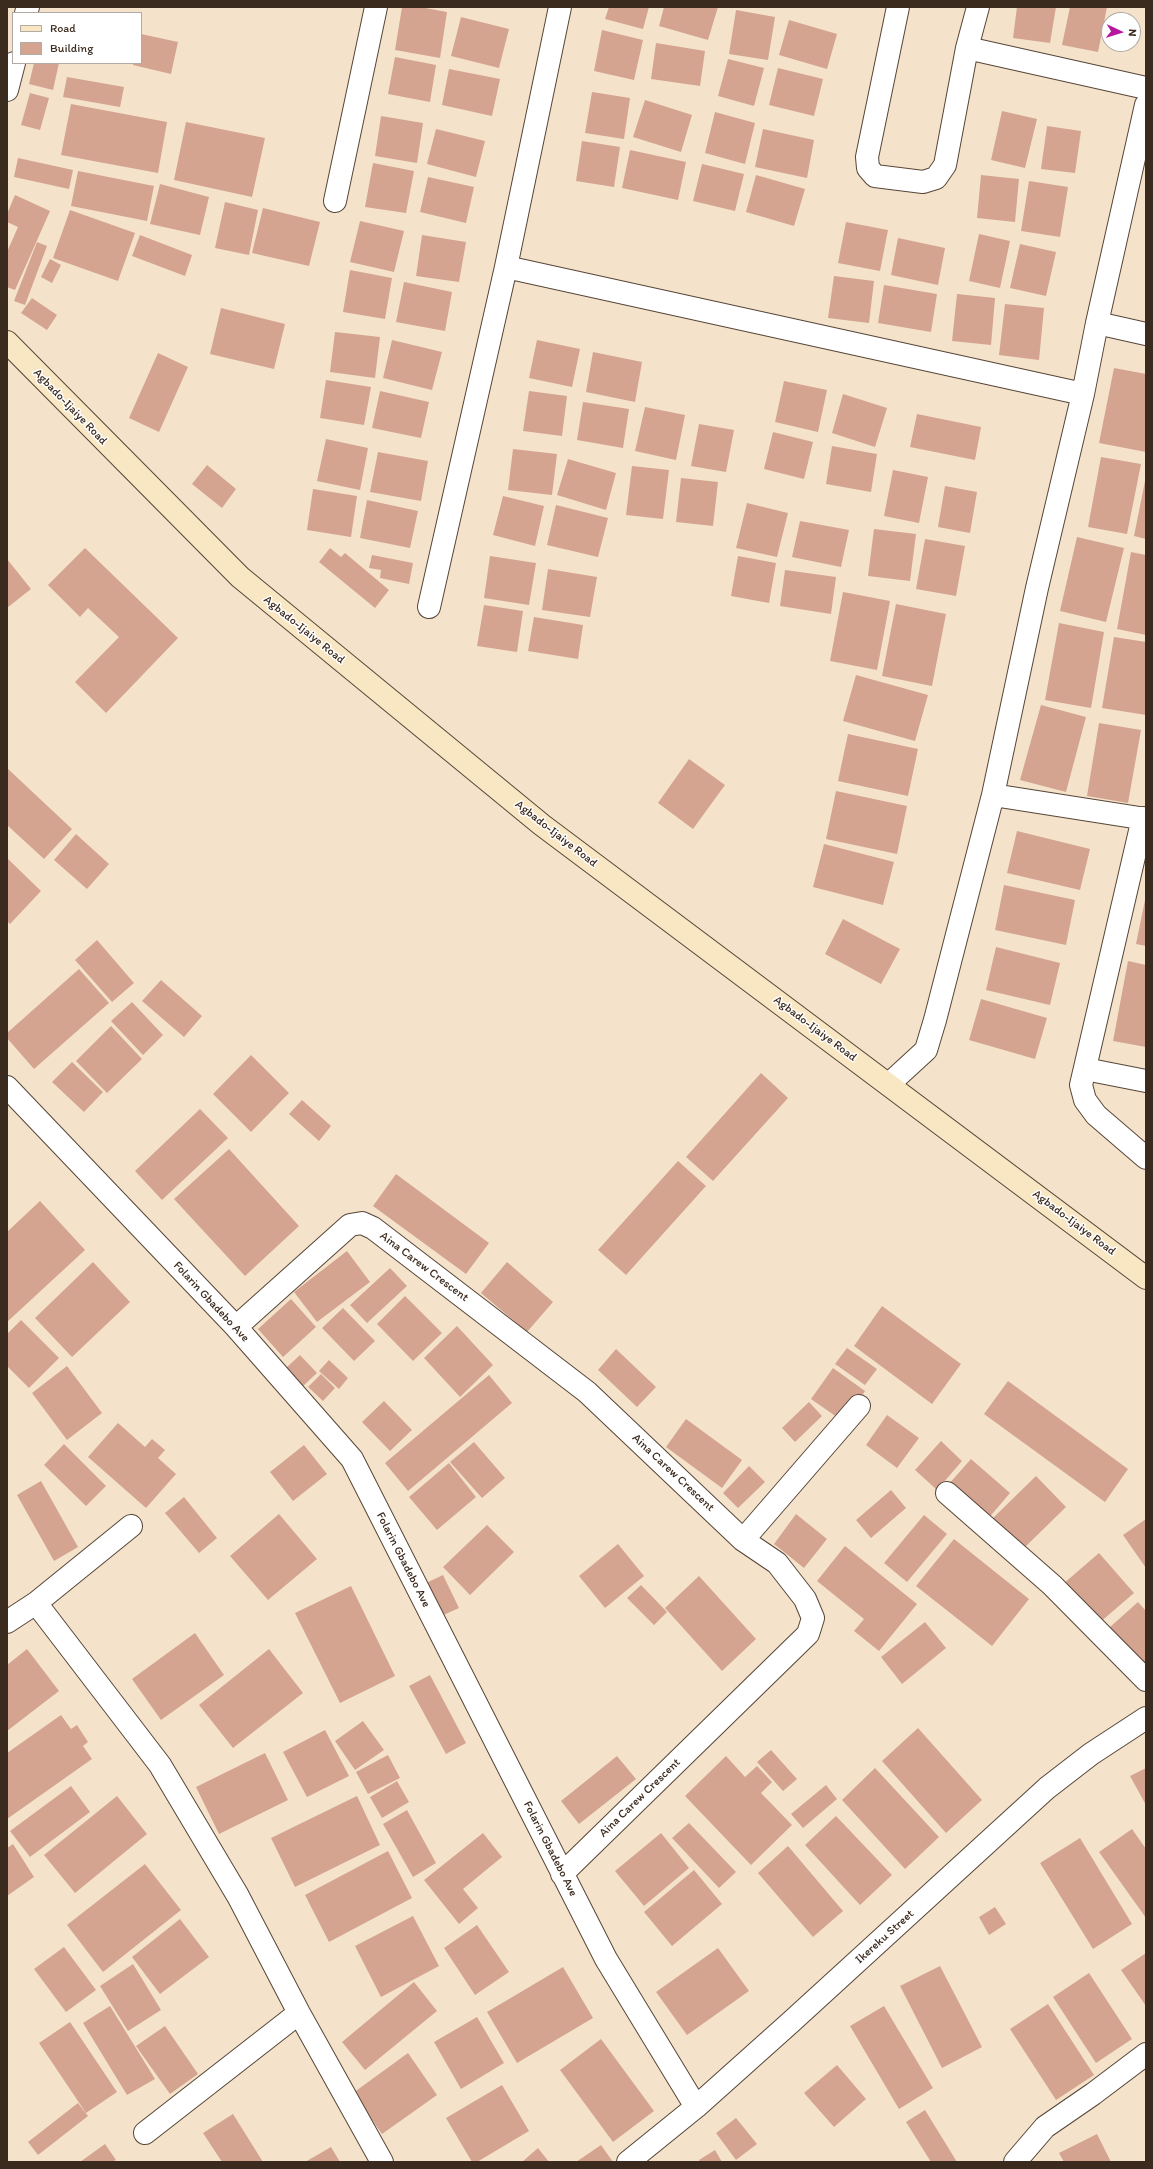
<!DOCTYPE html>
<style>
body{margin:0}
#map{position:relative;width:1153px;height:2169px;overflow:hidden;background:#f4e3ca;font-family:Itim,sans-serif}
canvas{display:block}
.frame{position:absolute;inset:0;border:8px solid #3b2a1e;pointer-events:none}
.legend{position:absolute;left:12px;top:12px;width:130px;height:52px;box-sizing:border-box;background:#fff;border:1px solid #b1aaa5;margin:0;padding:5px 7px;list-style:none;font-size:12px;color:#3b2a1e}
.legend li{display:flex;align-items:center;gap:8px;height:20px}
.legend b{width:20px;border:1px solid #b1aaa5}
.north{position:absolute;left:1101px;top:12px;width:40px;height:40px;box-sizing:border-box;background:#fff;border:1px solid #b1aaa5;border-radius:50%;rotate:94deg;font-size:11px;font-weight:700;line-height:16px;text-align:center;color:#3b2a1e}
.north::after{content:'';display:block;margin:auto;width:14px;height:18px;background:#b5179e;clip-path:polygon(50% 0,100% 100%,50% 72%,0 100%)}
</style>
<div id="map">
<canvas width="1153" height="2169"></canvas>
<div class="frame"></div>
<ul class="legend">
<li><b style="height:5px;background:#f9e7c3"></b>Road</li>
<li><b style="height:11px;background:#d4a490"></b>Building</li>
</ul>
<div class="north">N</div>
</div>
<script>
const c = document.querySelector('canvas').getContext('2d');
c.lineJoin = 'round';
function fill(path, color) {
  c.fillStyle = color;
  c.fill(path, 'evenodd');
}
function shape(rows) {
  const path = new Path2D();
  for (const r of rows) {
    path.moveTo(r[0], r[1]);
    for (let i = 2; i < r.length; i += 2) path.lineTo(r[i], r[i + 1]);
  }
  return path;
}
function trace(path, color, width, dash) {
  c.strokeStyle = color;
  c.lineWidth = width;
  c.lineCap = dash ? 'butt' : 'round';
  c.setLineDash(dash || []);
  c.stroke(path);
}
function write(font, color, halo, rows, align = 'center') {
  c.font = font + ' Itim,sans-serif';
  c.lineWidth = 3;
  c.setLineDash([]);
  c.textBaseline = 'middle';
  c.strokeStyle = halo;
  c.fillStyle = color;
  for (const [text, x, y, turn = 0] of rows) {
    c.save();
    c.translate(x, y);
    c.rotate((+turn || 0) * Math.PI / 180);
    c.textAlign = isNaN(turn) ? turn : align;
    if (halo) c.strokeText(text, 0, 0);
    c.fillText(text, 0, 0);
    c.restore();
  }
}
fill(shape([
 [402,7,420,7,447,12,440,58,395,50],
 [609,7,649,7,643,29,605,19],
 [664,7,718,7,708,40,659,26],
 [1017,7,1056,7,1050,43,1013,38],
 [1070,7,1107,7,1098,52,1062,45],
 [736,10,775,17,768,60,729,54],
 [461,17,509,29,499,68,451,56],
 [789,20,837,34,827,69,779,55],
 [602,30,643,40,634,80,594,71],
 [141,34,178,42,171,74,133,65,133,63,141,63],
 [656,43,705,51,700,86,651,79],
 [395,57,436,65,430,102,388,94],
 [728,59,764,68,754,106,718,96],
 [34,63,59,63,53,90,29,84],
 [778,68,823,79,814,116,769,105],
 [449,69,500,79,492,116,442,105],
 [67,77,124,87,120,107,63,97],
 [592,92,630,98,624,139,585,133],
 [30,93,49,98,40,130,21,125],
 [645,100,692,115,681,152,633,137],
 [71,104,167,122,158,173,61,155],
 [1002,111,1037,119,1025,168,991,160],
 [715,112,755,123,745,164,705,153],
 [381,116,423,123,417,163,375,156],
 [186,122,265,138,252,197,174,180],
 [1047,126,1081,131,1075,173,1041,169],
 [436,129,485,141,476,177,427,164],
 [763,129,814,140,807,178,755,167],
 [582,141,620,147,614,187,576,181],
 [630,150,686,162,678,200,622,188],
 [18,158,73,170,69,189,14,177],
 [373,163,414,171,406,213,365,207],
 [702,164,744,174,735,211,693,201],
 [78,171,154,186,147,221,71,206],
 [756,175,805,189,794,226,746,212],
 [981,175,1019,179,1015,222,977,218],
 [428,177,474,187,466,223,420,212],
 [1029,181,1068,187,1060,237,1021,231],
 [160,184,209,197,200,235,150,224],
 [15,195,50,211,15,290,7,287,7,252,18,227,7,222,7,214],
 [225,202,258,210,249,255,215,248],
 [263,208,320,222,309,266,252,253],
 [70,210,135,233,118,281,53,258],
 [360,221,404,231,394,272,350,262],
 [846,222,888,230,880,271,838,263],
 [979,234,1010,241,1000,288,969,281],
 [140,235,192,255,185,276,132,256],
 [422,235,466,242,459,282,416,276],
 [898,238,945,248,938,285,891,275],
 [37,242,47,246,25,305,14,301],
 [1020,244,1056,252,1046,296,1010,288],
 [50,259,61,265,52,283,41,277],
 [350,270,392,278,385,319,343,312],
 [834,276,874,281,869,323,828,318],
 [404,282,452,292,445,331,396,322],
 [884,285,937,294,931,332,878,323],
 [957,294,995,298,991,345,952,341],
 [32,298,57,315,47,330,21,313],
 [1005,304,1044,308,1039,360,999,355],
 [221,308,285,324,274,369,210,354],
 [335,332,380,337,375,378,330,372],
 [392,340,442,352,432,390,383,378],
 [537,340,580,349,572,387,529,378],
 [593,352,642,362,635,402,586,392],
 [158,353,188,367,159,432,129,418],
 [1114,368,1146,374,1146,452,1099,443],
 [326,380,371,387,364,425,320,418],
 [784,381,827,390,818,432,775,422],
 [380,391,429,402,421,438,372,428],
 [529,391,567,396,562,436,523,431],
 [843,394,887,408,875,447,832,433],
 [583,402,629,409,623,448,577,440],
 [645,407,685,415,676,460,635,451],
 [917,414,981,427,975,460,910,447],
 [699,424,734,430,726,472,691,466],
 [773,432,813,442,804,479,764,469],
 [326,439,368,448,360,490,317,481],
 [832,446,877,454,871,492,826,484],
 [513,449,557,454,552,495,508,490],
 [378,452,428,461,421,501,370,492],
 [1101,457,1141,464,1127,534,1088,527],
 [568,459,616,473,606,510,557,495],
 [207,465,236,489,222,508,192,484],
 [632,466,669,470,663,519,626,515],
 [893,470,928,477,919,523,884,516],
 [681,478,718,482,713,526,676,522],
 [1145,481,1146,481,1146,539,1134,536],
 [945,486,977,492,970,533,938,527],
 [313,489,357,496,351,537,307,530],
 [503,496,544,506,535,546,493,535],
 [367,500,418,511,410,548,360,538],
 [747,503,788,513,777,557,736,548],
 [556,505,608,518,598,557,547,545],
 [800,521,849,530,841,567,792,557],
 [874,529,916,534,910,581,868,576],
 [1077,537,1124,548,1106,622,1060,611],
 [925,539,965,546,956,596,916,589],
 [85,548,178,638,106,713,75,682,119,637,88,608,80,617,48,585],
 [330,548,341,557,345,553,389,590,375,608,319,562],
 [1131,552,1146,555,1146,635,1117,629],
 [372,555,413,563,409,584,380,578,381,570,369,568],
 [490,556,536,563,529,605,484,598],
 [738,556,776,563,769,603,731,596],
 [7,559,31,589,7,608],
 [548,569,597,577,590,617,542,610],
 [785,570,836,577,831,614,780,606],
 [843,592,890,601,877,670,830,661],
 [896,604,946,614,932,686,882,676],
 [484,605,523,611,517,652,477,646],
 [534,617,583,625,578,659,528,651],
 [1059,623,1104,632,1091,708,1045,700],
 [1114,637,1146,642,1146,715,1102,708],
 [856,675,928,695,915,741,843,721],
 [1041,705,1086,717,1066,792,1020,780],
 [1099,723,1141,730,1128,803,1087,796],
 [848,734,918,749,908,796,838,781],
 [689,759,725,785,693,829,658,803],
 [7,768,72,829,44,859,7,825],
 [836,791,907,806,897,854,826,839],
 [1017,831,1090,849,1080,890,1007,873],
 [76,834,109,864,87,889,54,860],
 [824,844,894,862,883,905,813,887],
 [7,858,41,891,10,924,7,921],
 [1004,885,1075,900,1066,945,995,930],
 [1145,900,1146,900,1146,946,1136,944],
 [843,919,900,949,881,984,825,954],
 [97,940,134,983,112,1002,75,960],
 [996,947,1060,963,1050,1005,986,990],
 [1128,961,1146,965,1146,1047,1113,1041],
 [79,969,109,1003,34,1069,7,1038,7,1033],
 [161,980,202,1016,184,1037,142,1001],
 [981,999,1047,1018,1035,1059,969,1040],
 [132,1002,163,1035,143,1055,111,1021],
 [111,1026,142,1059,107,1093,76,1061],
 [251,1055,289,1093,251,1132,213,1094],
 [72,1062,103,1092,84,1112,52,1082],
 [761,1073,788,1098,713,1181,686,1157],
 [302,1100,331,1126,319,1141,289,1114],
 [200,1109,228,1138,162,1200,135,1171],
 [229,1149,299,1226,245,1276,174,1199],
 [678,1161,706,1186,626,1275,598,1250],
 [396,1174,489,1243,466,1274,373,1206],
 [40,1201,85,1250,7,1322,7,1232],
 [347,1251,370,1282,317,1322,294,1292],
 [93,1262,130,1302,72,1357,35,1318],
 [507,1262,553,1302,527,1332,481,1293],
 [390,1268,407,1286,367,1323,350,1305],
 [405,1296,442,1333,413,1361,377,1324],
 [291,1299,316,1327,283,1357,258,1329],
 [882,1306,961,1364,932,1404,854,1346],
 [343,1308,375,1341,354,1361,322,1328],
 [21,1320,59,1358,29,1388,7,1366,7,1334],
 [457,1326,493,1365,460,1397,424,1358],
 [847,1348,877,1369,865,1385,835,1364],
 [616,1349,656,1387,637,1407,598,1370],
 [300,1355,317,1373,302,1387,285,1369],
 [329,1360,348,1378,339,1389,319,1371],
 [67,1366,102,1413,67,1440,32,1393],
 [833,1368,865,1391,844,1422,811,1399],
 [321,1374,335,1388,323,1401,308,1387],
 [489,1375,512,1403,408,1491,385,1463],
 [1008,1381,1128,1469,1105,1502,984,1414],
 [384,1401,412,1430,390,1451,362,1422],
 [809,1402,822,1416,795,1442,782,1428],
 [887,1415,919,1438,897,1468,866,1445],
 [686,1419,742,1460,722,1488,666,1447],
 [118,1423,145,1447,152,1439,165,1450,158,1458,176,1474,146,1508,88,1457],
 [941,1441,962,1461,937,1490,915,1470],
 [474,1442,505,1478,482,1498,450,1462],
 [64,1444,106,1486,86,1506,44,1465],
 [304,1445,327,1474,293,1501,270,1472],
 [971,1459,1010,1493,987,1520,948,1485],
 [449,1463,476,1497,437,1530,409,1497],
 [749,1466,765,1482,738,1508,723,1493],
 [1036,1476,1066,1507,1022,1550,992,1519],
 [41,1481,78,1547,54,1561,17,1495],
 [891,1490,906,1508,871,1538,856,1520],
 [184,1497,217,1538,199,1553,165,1513],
 [279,1514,317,1559,268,1600,230,1556],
 [796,1514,827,1539,804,1568,774,1544],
 [924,1515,947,1534,907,1582,884,1563],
 [1146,1519,1146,1568,1123,1535],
 [487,1525,514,1552,470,1595,443,1567],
 [954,1539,1029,1599,992,1646,916,1586],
 [618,1544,644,1576,605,1608,579,1576],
 [845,1546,917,1604,879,1651,854,1631,864,1619,817,1581],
 [1099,1553,1134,1593,1098,1624,1063,1584],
 [443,1575,459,1608,439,1617,424,1584],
 [699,1576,756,1639,722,1671,665,1608],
 [641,1585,667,1612,654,1625,627,1598],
 [351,1586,395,1676,340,1703,295,1613],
 [1138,1602,1146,1611,1146,1669,1109,1628],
 [925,1622,946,1648,902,1684,881,1657],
 [195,1633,224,1675,161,1720,132,1679],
 [27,1649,59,1691,7,1731,7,1665],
 [269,1649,303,1693,233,1748,199,1705],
 [430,1675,466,1743,446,1754,409,1686],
 [61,1715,71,1729,77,1725,88,1742,83,1746,92,1759,7,1819,7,1753],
 [363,1721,384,1750,355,1770,335,1741],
 [918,1728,982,1800,946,1833,882,1761],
 [325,1730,349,1776,307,1797,283,1752],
 [771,1750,797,1779,783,1791,757,1762],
 [265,1753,288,1800,219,1834,196,1787],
 [388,1755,400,1778,368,1794,356,1772],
 [617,1756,636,1779,579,1824,561,1801],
 [726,1756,745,1777,757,1766,772,1782,761,1793,792,1825,751,1865,685,1796],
 [875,1768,939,1837,905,1869,842,1800],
 [1146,1768,1146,1805,1130,1776],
 [397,1781,409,1802,382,1818,370,1797],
 [826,1785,837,1799,803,1828,791,1814],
 [71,1786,90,1812,30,1857,10,1831],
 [117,1796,147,1834,75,1893,44,1855],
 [357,1796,380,1845,295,1887,271,1838],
 [407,1810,436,1863,413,1877,383,1824],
 [836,1816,892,1875,860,1905,805,1845],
 [689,1823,736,1872,719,1888,672,1838],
 [1132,1829,1146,1849,1146,1918,1099,1852],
 [483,1833,502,1857,463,1889,478,1908,459,1924,424,1880],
 [661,1833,689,1868,644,1906,615,1871],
 [1080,1838,1132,1924,1093,1949,1040,1863],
 [13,1844,34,1877,7,1896,7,1848],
 [788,1846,843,1911,813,1937,758,1873],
 [388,1851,412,1898,329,1942,305,1895],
 [145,1864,181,1910,103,1972,67,1925],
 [694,1870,722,1904,672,1946,644,1912],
 [995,1907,1006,1924,989,1935,979,1917],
 [413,1916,439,1966,381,1997,355,1946],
 [180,1919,209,1957,160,1994,132,1957],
 [477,1925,509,1972,475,1995,444,1948],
 [64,1947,96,1990,66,2012,34,1969],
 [718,1948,749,1991,687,2035,656,1992],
 [1146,1953,1146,2006,1121,1970],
 [133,1964,161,2010,128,2031,100,1986],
 [940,1966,982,2047,942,2068,900,1986],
 [563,1967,593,2018,517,2063,487,2012],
 [1089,1973,1132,2039,1096,2063,1053,1997],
 [414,1982,437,2011,365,2070,342,2042],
 [1048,2004,1094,2075,1056,2100,1010,2029],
 [110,2006,155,2079,127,2095,83,2023],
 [884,2006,933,2088,899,2109,850,2026],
 [477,2017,504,2063,461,2089,434,2042],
 [70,2022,117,2092,86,2113,39,2043],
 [165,2026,198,2074,170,2094,136,2046],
 [601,2039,654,2111,613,2142,560,2070],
 [408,2053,437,2095,382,2134,353,2093],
 [837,2065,866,2099,834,2127,804,2093],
 [502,2085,529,2131,477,2162,472,2162,446,2118],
 [78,2103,88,2116,38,2155,28,2142],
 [925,2110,957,2162,931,2162,906,2122],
 [233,2114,263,2162,222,2162,203,2133],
 [736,2118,757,2144,736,2160,716,2133],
 [1097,2134,1111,2162,1064,2162,1059,2153],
 [105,2144,116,2160,112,2162,80,2162],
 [601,2145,613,2162,576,2162],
 [331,2147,340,2162,305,2162],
 [538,2148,549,2162,522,2162],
 [715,2150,722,2162,700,2162,699,2160]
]), '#d4a490');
const street = shape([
 [898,7,867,157,868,168,875,176,923,182,936,178,945,165,967,48,978,7],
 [26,13,28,7],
 [967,48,1146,88],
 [7,90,14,63],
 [335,201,376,7],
 [506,267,1083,394],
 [1097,323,1146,334],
 [429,607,506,267,560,7],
 [993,795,1146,819],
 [1143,818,1081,1085,1085,1100,1096,1115,1146,1158],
 [1085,1069,1146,1081],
 [889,1084,926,1050,935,1020,993,795,1037,588,1083,394,1097,323,1146,105],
 [7,1087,236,1327,352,1459,606,1959,696,2107],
 [236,1327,350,1225,362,1223,373,1228,587,1392,743,1540,777,1563,805,1599,813,1618,808,1634,562,1874],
 [947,1493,1052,1585,1146,1680],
 [743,1540,859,1406],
 [36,1603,160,1765,238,1896,299,2013,382,2162],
 [7,1622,36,1603,131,1526],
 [145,2133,299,2013],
 [628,2162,696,2107,791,2022,1047,1788,1091,1754,1146,1718],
 [1015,2162,1045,2127,1093,2094,1146,2054]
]);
const secondary = shape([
 [7,342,240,577,542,825,1146,1278]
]);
trace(street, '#574638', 24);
trace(secondary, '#574638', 24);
trace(street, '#fff', 22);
trace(secondary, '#f9e7c3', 22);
write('12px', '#3b2a1e', '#fff', [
 ["Agbado-Ijaiye Road",70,407,46],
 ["Agbado-Ijaiye Road",304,630,39],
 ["Agbado-Ijaiye Road",556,834,38],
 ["Agbado-Ijaiye Road",815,1029,37],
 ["Agbado-Ijaiye Road",1074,1223,37],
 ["Aina Carew Crescent",424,1267,37],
 ["Folarin Gbadebo Ave",211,1302,47],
 ["Aina Carew Crescent",673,1473,43],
 ["Folarin Gbadebo Ave",403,1560,63],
 ["Aina Carew Crescent",640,1798,-44],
 ["Folarin Gbadebo Ave",550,1849,63],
 ["Ikereku Street",885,1937,-42]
]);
</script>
